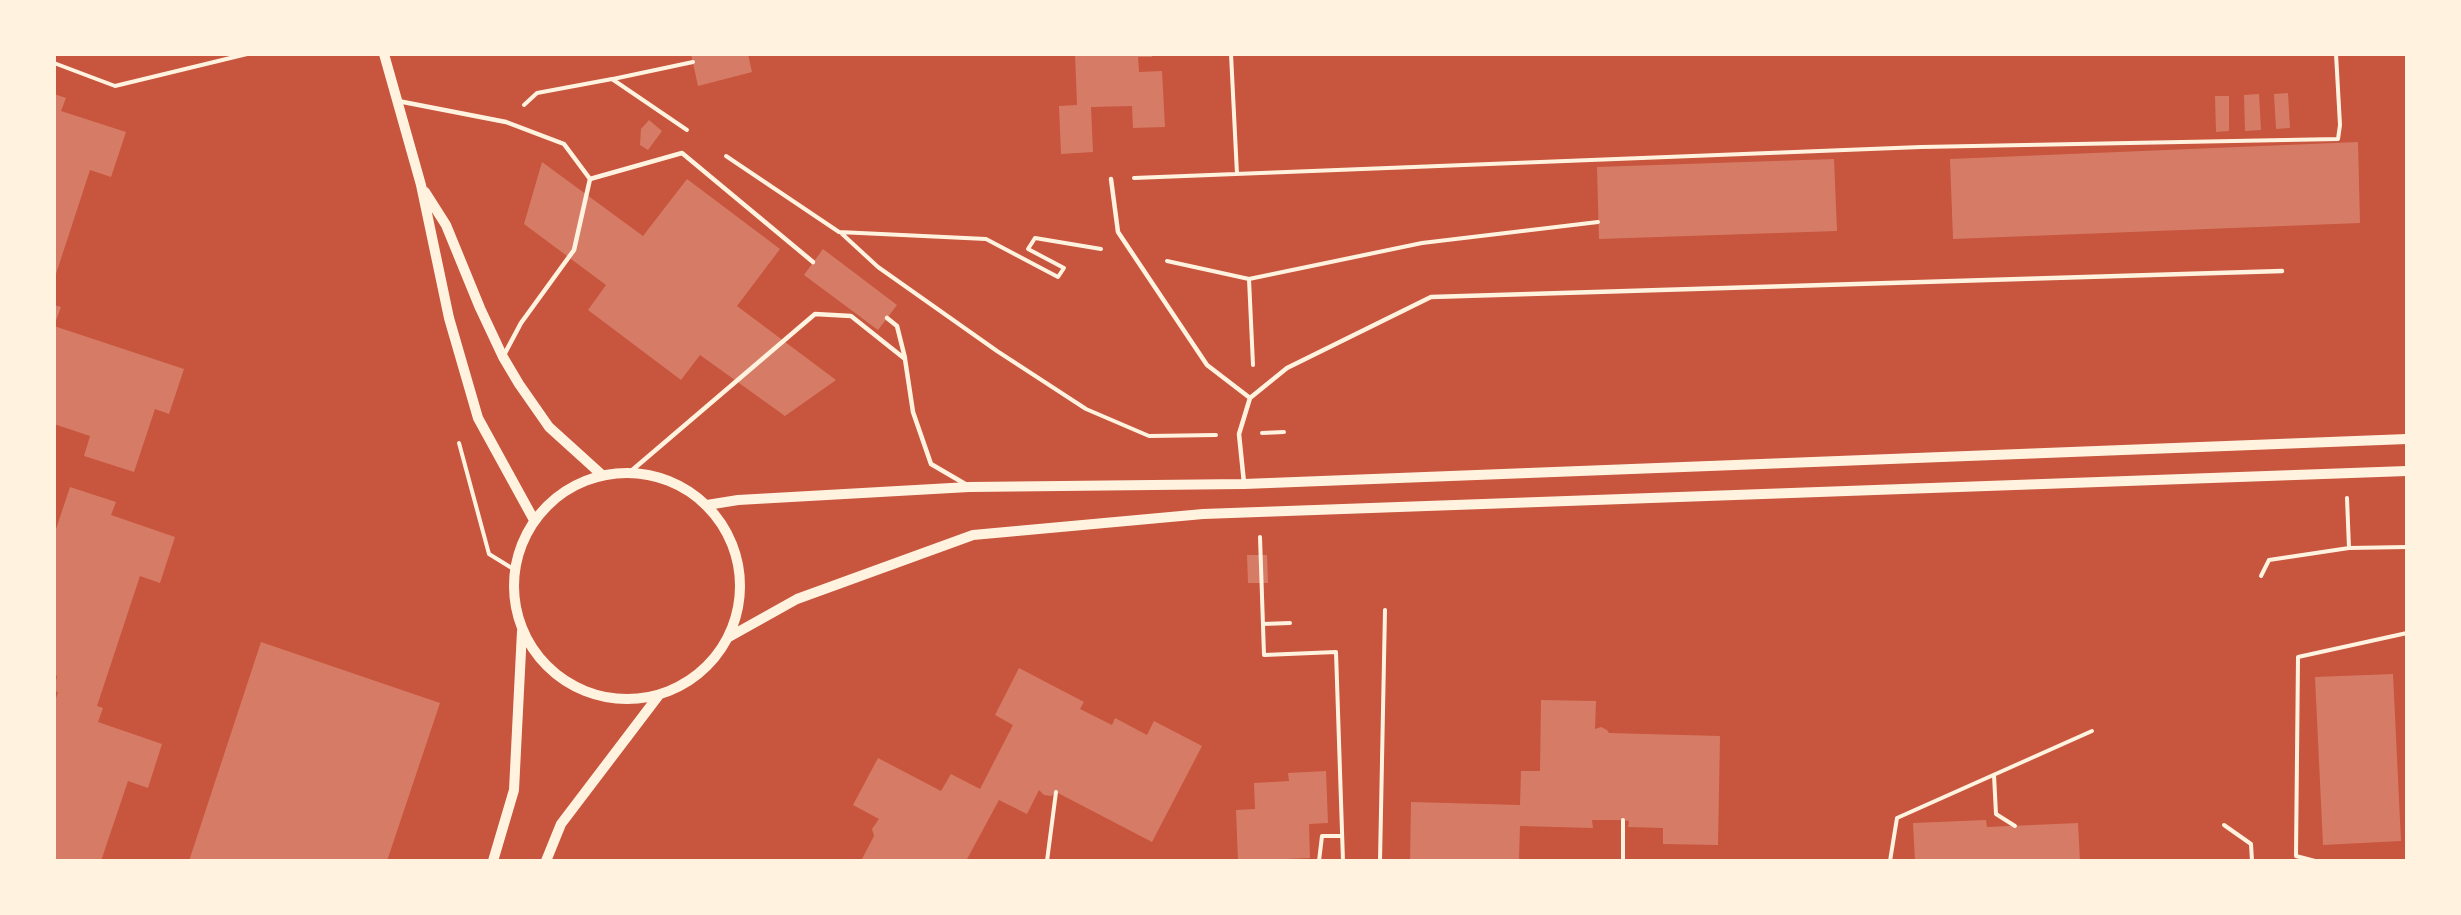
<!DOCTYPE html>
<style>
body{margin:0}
#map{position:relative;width:2461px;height:915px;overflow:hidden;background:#c8553d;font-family:Helvetica,sans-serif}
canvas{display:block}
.frame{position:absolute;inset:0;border:56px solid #fff3e0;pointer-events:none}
</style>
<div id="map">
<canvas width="2461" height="915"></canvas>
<div class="frame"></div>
</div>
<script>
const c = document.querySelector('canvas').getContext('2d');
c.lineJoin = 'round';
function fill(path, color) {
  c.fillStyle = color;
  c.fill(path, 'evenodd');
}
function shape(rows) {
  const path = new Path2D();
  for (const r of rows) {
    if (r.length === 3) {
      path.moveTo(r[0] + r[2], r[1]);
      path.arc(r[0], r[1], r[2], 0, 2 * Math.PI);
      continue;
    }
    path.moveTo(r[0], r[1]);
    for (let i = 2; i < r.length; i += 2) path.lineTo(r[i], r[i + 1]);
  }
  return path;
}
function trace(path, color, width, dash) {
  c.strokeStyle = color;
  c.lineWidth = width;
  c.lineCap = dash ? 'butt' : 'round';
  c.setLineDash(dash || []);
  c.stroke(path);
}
fill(shape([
 [691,54,748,54,752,72,698,86],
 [1075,54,1151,54,1152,57,1138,57,1139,72,1162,71,1165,127,1133,128,1132,106,1091,107,1093,152,1061,154,1059,106,1077,105],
 [2288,93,2290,128,2276,129,2274,94],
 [54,94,66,98,61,111,126,132,111,177,90,170,54,280],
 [2259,94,2261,130,2245,131,2244,95],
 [2215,96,2229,96,2229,131,2216,132],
 [649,120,662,131,648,150,640,145,641,129],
 [2358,142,2360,223,1953,239,1950,159],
 [1834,159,1837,231,1599,239,1597,167],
 [542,162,643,236,687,179,780,249,737,306,836,380,785,416,700,355,681,380,588,310,606,285,524,224],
 [823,249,897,305,878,330,804,275],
 [54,305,61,307,54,326,184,369,169,414,155,409,134,472,84,456,90,436,54,424],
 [70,487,116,502,111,515,175,537,160,583,140,576,97,706,103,708,98,722,162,744,148,788,128,781,101,861,54,861,54,705,58,692,54,691,57,676,54,675,54,535],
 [1247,555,1267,555,1268,583,1248,583],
 [261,642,440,703,387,861,189,861],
 [1019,668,1084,702,1080,709,1112,725,1115,718,1147,735,1154,721,1202,746,1152,842,1056,792,1051,796,1044,795,1039,790,1027,814,999,800,966,861,958,859,957,861,861,861,874,836,872,829,879,819,853,805,878,758,941,791,951,774,980,789,1013,725,995,715],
 [2393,674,2401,841,2323,845,2315,677],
 [1541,700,1596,701,1595,729,1601,727,1607,730,1609,733,1720,736,1718,845,1663,844,1663,828,1628,827,1629,821,1623,820,1592,820,1593,828,1520,826,1519,859,1410,861,1411,802,1520,805,1521,771,1540,771],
 [1326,771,1328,823,1309,824,1310,858,1238,861,1236,810,1255,809,1254,783,1289,781,1288,773],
 [1986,820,1987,827,2078,823,2080,861,1915,861,1913,823]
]), '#d67c66');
trace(shape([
 [1231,54,1237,174],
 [54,63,115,86,247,54],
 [613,79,693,62],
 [524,105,537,93,612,79,687,130],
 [726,156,839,232,986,239,1058,277,1064,268,1028,249,1035,238,1101,249],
 [1134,178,1921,147,2338,139,2340,125,2336,54],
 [840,232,878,267,997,351,1086,409,1149,436,1216,435],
 [1167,261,1249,279,1422,243,1598,222],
 [1249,279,1253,365],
 [1262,433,1284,432],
 [459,443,489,554,515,570],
 [2347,498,2349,548],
 [1260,537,1264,655,1336,652,1343,861,1365,861],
 [2261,576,2269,560,2349,548,2407,547],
 [1263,624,1290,623],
 [1994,775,1996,814,2015,826],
 [1623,820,1623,861],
 [2224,825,2251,844,2252,861],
 [1047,861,1056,792],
 [1319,861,1322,836,1342,836],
 [1380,861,1385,610],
 [1890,861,1897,818,2092,731],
 [2315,861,2296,856,2298,657,2407,633]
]), '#fff3e0', 4);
trace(shape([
 [398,101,506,122,564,144,590,179,574,250,521,323,504,355],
 [590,179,682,153,813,262],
 [1111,179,1118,232,1207,365,1250,398],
 [887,318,897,326,905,358],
 [630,472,815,314,851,316,905,359,913,412,931,464,967,485],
 [1244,483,1239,434,1250,398,1287,368,1431,297,2282,271]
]), '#fff3e0', 4.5);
trace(shape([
 [384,54,421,185,449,318,478,418,534,520],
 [425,192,446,225,480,308,503,357,519,384,549,427,602,475],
 [627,586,113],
 [707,505,738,500,969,487,1244,484,2407,439],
 [729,637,797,599,973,535,1203,514,2407,471],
 [493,861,514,790,522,631],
 [546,861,561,824,659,695]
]), '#fff3e0', 10);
</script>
